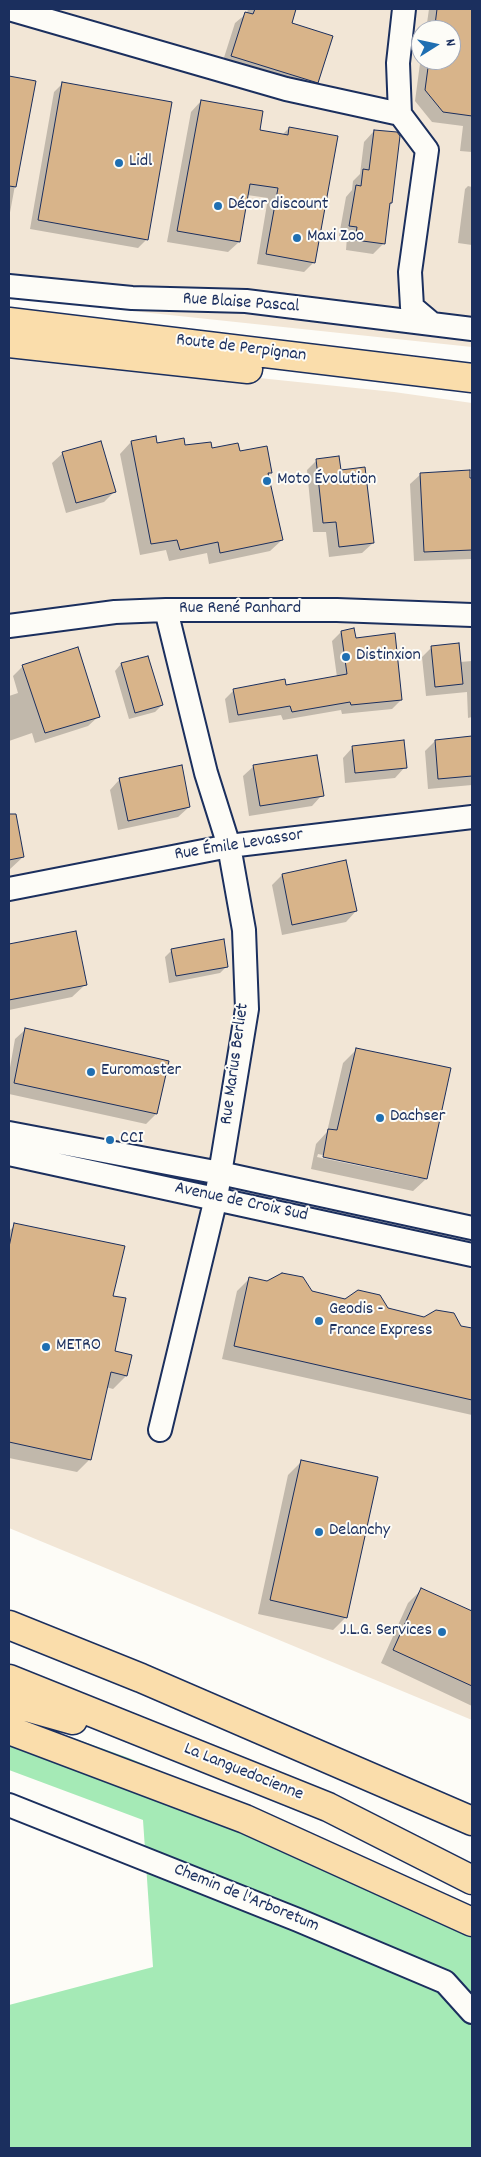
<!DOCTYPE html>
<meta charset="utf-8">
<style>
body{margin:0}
#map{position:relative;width:481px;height:2157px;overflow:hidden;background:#fdfcf7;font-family:Dekko,sans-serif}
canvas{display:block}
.frame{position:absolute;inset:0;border:10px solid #1b2f5e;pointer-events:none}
.north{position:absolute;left:411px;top:20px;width:50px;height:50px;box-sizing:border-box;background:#fdfcf7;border:1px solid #a3aaba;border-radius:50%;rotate:80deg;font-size:14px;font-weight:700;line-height:20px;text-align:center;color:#1b2f5e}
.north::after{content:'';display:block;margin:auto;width:18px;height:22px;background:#1f6fb2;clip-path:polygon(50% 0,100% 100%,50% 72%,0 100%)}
</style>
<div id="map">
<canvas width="481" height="2157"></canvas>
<div class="frame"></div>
<div class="north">N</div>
</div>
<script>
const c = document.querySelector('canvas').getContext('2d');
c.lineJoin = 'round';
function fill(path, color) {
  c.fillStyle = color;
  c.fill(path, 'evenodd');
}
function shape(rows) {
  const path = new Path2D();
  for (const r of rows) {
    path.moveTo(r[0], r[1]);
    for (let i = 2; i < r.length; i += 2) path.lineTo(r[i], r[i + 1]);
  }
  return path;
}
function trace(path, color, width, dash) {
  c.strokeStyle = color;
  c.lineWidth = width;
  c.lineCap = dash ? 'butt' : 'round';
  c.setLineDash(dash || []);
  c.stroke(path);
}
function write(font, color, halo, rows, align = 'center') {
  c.font = font + ' Dekko,sans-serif';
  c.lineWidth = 4;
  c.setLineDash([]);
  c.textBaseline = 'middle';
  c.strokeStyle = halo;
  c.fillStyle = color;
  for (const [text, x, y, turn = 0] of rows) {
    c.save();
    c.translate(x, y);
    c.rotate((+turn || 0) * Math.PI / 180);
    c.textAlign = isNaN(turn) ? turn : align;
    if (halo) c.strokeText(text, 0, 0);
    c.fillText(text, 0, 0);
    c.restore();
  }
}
fill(shape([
 [9,9,472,9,472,347,9,298],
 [421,30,451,30,451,60,421,60],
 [9,352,394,392,472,403,472,1720,9,1528]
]), '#f2e6d6');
fill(shape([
 [9,1715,129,1758,279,1821,472,1907,472,2148,9,2148,9,2005,153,1967,143,1820,9,1770]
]), '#a5eab6');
fill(shape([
 [248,9,295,9,290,24,317,82,307,92,221,67,235,23,247,13],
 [429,9,472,9,472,152,460,151,463,126,432,122,415,101,421,56,421,60,451,60,451,30,426,30],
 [9,77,34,82,9,218],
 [63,83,147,239,138,248,30,229,54,92],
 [201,101,258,131,282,135,289,128,314,262,304,272,257,264,268,198,247,195,239,242,228,252,167,242,191,112],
 [374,131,391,203,388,206,384,243,373,254,346,250,347,237,339,236,346,197,352,190,353,181,360,174,364,142],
 [468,186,472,187,472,245,458,243,465,189],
 [131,442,239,453,271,472,268,475,282,540,270,551,209,564,207,553,169,561,166,550,140,555,120,454],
 [63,453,114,492,104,502,66,513,52,463],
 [317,460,339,471,373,543,362,553,329,557,326,532,313,532,307,470],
 [421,474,472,479,472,559,414,561,410,484],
 [341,632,401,700,392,709,342,714,341,710,283,720,281,715,229,723,225,699,234,690,285,686,337,677,332,641],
 [432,647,460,662,472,661,472,717,468,718,467,692,426,696,422,657],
 [147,657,162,705,155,712,129,719,115,671,121,664],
 [23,666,99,716,88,726,35,743,32,733,9,741,9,696,18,693,13,676],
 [472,737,472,785,428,789,425,751,435,741],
 [353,747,405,767,395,778,345,783,343,758],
 [254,766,322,795,312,806,249,816,243,776],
 [120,779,189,807,178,817,118,830,110,790],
 [16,823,23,857,9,870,9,824],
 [282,875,356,911,346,922,282,935,272,885],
 [75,932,86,984,72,997,9,1010,9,945],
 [172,950,227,966,220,973,169,983,165,957],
 [26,1029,156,1114,146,1124,9,1094,9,1073,15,1039],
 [356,1050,426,1179,413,1191,311,1169,316,1144,327,1132,343,1063],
 [318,1154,418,1176,418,1178,317,1157],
 [15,1225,112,1296,114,1352,126,1376,113,1389,106,1387,90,1459,77,1472,9,1458,9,1231],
 [250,1278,472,1329,472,1415,222,1359,237,1291],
 [301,1462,346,1617,333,1630,258,1614,288,1475],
 [421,1590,472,1613,472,1706,381,1663,408,1603]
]), '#0003');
const building = shape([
 [255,9,296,9,292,23,333,36,318,83,231,56,245,12,253,14,255,9],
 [437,9,472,9,472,116,443,112,425,90,429,60,451,60,451,27,435,25,437,9],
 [9,76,36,81,16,187,9,186,9,76],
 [62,82,172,102,148,240,38,220,62,82],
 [201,100,263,111,260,130,288,135,289,127,338,136,315,263,266,254,278,188,250,184,240,242,177,231,201,100],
 [374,130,397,132,400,136,392,203,390,203,385,244,355,240,357,227,349,226,356,185,361,186,363,169,369,170,374,130],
 [156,436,157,443,184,438,185,445,211,442,212,448,238,443,240,451,267,446,272,473,268,473,283,540,220,553,218,542,180,550,177,540,151,544,131,441,156,436],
 [101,441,116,492,76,503,62,452,101,441],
 [339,456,341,470,365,467,374,543,339,547,336,522,323,523,316,459,339,456],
 [470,470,470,478,472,478,472,550,424,552,420,473,470,470],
 [354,628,356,638,395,633,402,700,351,705,350,702,292,712,290,706,238,715,233,689,285,679,286,685,347,674,341,631,354,628],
 [459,643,463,684,435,687,431,646,459,643],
 [78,647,100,717,45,733,22,665,78,647],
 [148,656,163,705,135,713,121,663,148,656],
 [472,736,472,776,438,779,435,740,472,736],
 [404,740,407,768,355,773,352,746,404,740],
 [317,755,324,796,260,806,253,765,317,755],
 [182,765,190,807,128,821,119,778,182,765],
 [9,814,16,814,24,857,9,860,9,814],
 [346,860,357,911,292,925,282,874,346,860],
 [76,931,87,985,9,1000,9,944,76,931],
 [224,939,228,967,176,976,171,949,224,939],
 [25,1028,169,1061,157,1114,14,1083,25,1028],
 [356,1048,451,1068,427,1179,323,1157,328,1129,337,1130,356,1048],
 [14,1223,125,1246,113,1296,126,1298,115,1351,132,1355,127,1376,111,1372,91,1460,9,1442,9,1247,14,1223],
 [282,1273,303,1277,312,1291,345,1299,358,1290,380,1295,388,1308,424,1317,436,1310,454,1313,461,1326,472,1328,472,1400,234,1346,249,1277,267,1281,282,1273],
 [301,1460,378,1477,347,1618,270,1600,301,1460],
 [421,1588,472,1611,472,1686,393,1650,421,1588]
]);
fill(building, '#d8b48a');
trace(building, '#1b2f5e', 1);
const minor = shape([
 [9,9,286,89,400,114],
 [404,9,398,63,400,114,427,150,410,272,412,307,431,323],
 [9,286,132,298,246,301,472,329],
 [9,626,115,612,166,610,337,610,472,615],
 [9,889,229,846,472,817],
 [9,1133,220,1173,472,1228],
 [9,1154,472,1255],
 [160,1430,216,1198,247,1009,244,930,229,846,206,773,166,610],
 [9,1805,298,1920,445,1982,472,2012]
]);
const major = shape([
 [9,322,472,378],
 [9,343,248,369]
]);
const highway = shape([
 [9,1625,141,1678,472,1821],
 [9,1679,328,1807,472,1880],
 [9,1702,73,1720],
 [9,1730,245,1819,472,1922]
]);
trace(minor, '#1b2f5e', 26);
trace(major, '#1b2f5e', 31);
trace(highway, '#1b2f5e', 31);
trace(minor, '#fdfcf7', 22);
trace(major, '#faddab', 28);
trace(highway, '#faddab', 28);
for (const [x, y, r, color] of [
 [119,163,5,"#1f6fb2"],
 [218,206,5,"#1f6fb2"],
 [297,238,5,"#1f6fb2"],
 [267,481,5,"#1f6fb2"],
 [346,657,5,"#1f6fb2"],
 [91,1072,5,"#1f6fb2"],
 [380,1118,5,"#1f6fb2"],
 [110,1140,5,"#1f6fb2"],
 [319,1321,5,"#1f6fb2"],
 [46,1347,5,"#1f6fb2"],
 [319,1532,5,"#1f6fb2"],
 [442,1632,5,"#1f6fb2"]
]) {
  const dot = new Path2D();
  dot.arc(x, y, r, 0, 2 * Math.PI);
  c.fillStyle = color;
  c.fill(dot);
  trace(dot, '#fdfcf7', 2);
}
write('18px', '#1b2f5e', '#fdfcf7', [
 ["Lidl",129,163],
 ["Décor discount",228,206],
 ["Maxi Zoo",307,238],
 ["Moto Évolution",277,481],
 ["Distinxion",356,657],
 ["Euromaster",101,1072],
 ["Dachser",390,1118],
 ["CCI",120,1140],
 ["Geodis -",329,1311],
 ["France Express",329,1332],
 ["METRO",56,1347],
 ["Delanchy",329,1532],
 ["J.L.G. Services",432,1632,"right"]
], 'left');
write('18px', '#1b2f5e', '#fdfcf7', [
 ["Rue Blaise Pascal",241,304,4],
 ["Route de Perpignan",241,349,7],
 ["Rue René Panhard",240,610],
 ["Rue Émile Levassor",239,846,-9],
 ["Rue Marius Berliet",236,1064,-82],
 ["Avenue de Croix Sud",241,1203,12],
 ["La Languedocienne",243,1773,22],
 ["Chemin de l'Arboretum",246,1899,22]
]);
</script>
